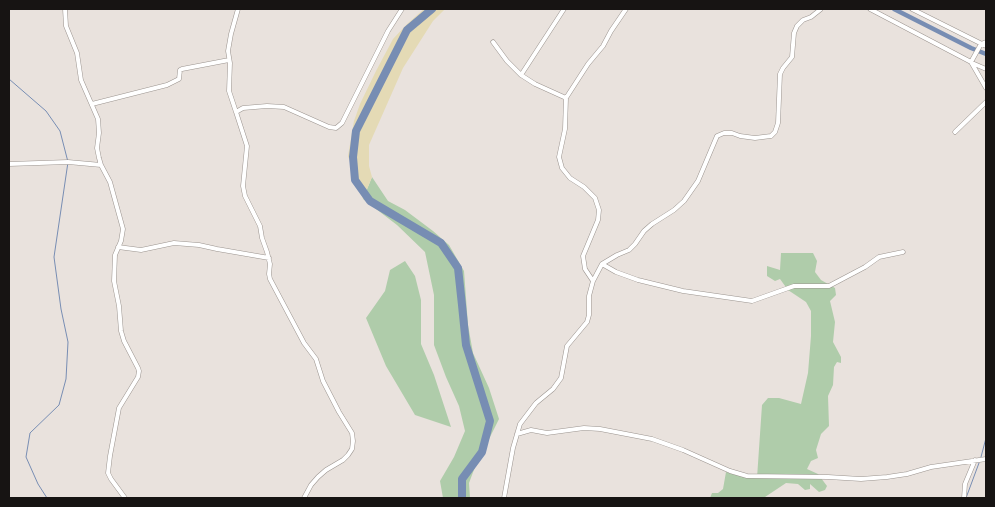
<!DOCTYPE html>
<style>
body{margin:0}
#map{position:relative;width:995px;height:507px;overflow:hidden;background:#e9e2dd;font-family:Raleway,sans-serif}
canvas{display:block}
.frame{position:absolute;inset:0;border:10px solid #171413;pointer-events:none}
</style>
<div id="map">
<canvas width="995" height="507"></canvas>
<div class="frame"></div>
</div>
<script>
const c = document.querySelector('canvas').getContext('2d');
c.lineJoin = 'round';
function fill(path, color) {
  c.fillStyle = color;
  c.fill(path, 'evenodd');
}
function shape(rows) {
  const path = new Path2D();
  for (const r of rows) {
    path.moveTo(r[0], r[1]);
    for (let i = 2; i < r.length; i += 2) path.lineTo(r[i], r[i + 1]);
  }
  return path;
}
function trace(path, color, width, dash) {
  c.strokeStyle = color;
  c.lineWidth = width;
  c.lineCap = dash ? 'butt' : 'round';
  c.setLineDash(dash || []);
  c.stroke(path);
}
fill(shape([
 [372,177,388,201,405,210,433,231,449,245,464,271,468,325,473,353,489,388,499,419,475,467,469,483,470,498,443,498,440,481,454,457,465,431,459,406,446,377,434,345,434,295,425,252,397,225,363,199],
 [781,253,813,253,817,261,815,272,821,280,835,288,836,295,830,301,835,322,833,342,841,357,841,363,837,362,834,367,833,385,828,396,829,426,821,434,816,450,818,458,811,461,807,469,818,474,827,486,825,490,819,492,810,484,810,489,805,490,798,484,786,483,765,497,764,498,710,498,712,493,718,493,723,489,726,472,757,478,762,405,768,398,779,398,801,404,808,373,811,336,811,311,806,302,788,290,780,279,775,281,767,276,767,266,780,270],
 [405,261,415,276,421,300,421,344,434,375,451,427,415,415,386,366,366,318,385,291,390,270]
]), '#afccaa');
fill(shape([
 [424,9,445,9,433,21,403,68,369,145,369,166,372,177,363,199,348,156,354,121,360,104,376,71,393,39,407,24]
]), '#e4dab5');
trace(shape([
 [9,79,46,111,60,131,68,162,54,257,61,309,68,342,66,379,59,405,30,433,26,457,38,484,47,498],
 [981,457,986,438],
 [966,498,979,463]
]), '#778db3', 1);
trace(shape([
 [894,9,971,48,986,54]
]), '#778db3', 4.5);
trace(shape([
 [432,9,407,30,356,131,353,157,355,180,370,201,441,243,458,268,462,305,466,345,490,421,482,452,462,479,462,498]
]), '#778db3', 8);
const minor = shape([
 [65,9,66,26,77,53,81,80,98,119,99,133,97,148,99,158,101,165,110,182,123,229,121,241,115,255,114,281,119,306,121,331,124,341,138,368,139,371,138,377,119,408,110,456,108,473,111,479,125,498],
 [564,9,521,75,535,84,566,98,565,129,559,157,562,168,570,178,584,187,595,198,599,210,598,220,583,256,585,269,593,281],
 [870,9,971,62,981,44,986,42],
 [912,9,986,46],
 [493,42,507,61,521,75],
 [971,62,986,88],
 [972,63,986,69],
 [566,98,588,64,603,46,611,31,626,9],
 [92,104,167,85,179,79,180,70,182,69,229,60],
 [236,112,229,91,230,63,228,51,231,34,238,9],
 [955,132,986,102],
 [9,164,68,162,101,165],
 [118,247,141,250,174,243,199,245,217,249,269,258],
 [602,264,616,272,638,280,683,291,752,301,794,286,829,286,865,267,879,257,903,252],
 [517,434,531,430,547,433,584,428,600,429,652,439,683,450,730,471,747,476,828,477,861,479,887,477,907,474,931,467,986,459],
 [304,498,311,485,318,477,326,470,343,460,348,455,352,449,353,441,352,433,339,412,323,381,316,359,304,343,270,279,269,274,270,264,267,252,262,238,260,226,245,196,243,186,247,146,236,112,243,108,267,106,284,107,329,127,336,128,342,123,388,31,402,9],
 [504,498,513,448,520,424,536,403,553,389,561,378,567,346,587,322,589,315,589,296,593,281,602,264,617,255,629,250,635,244,644,231,652,224,674,210,684,201,698,181,717,136,724,133,732,133,740,136,755,138,771,136,775,132,778,123,780,74,783,68,792,57,794,33,797,26,803,20,811,17,821,9],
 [964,498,965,484,975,460]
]);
trace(minor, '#9b948f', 5);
trace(minor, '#fff', 4);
</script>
